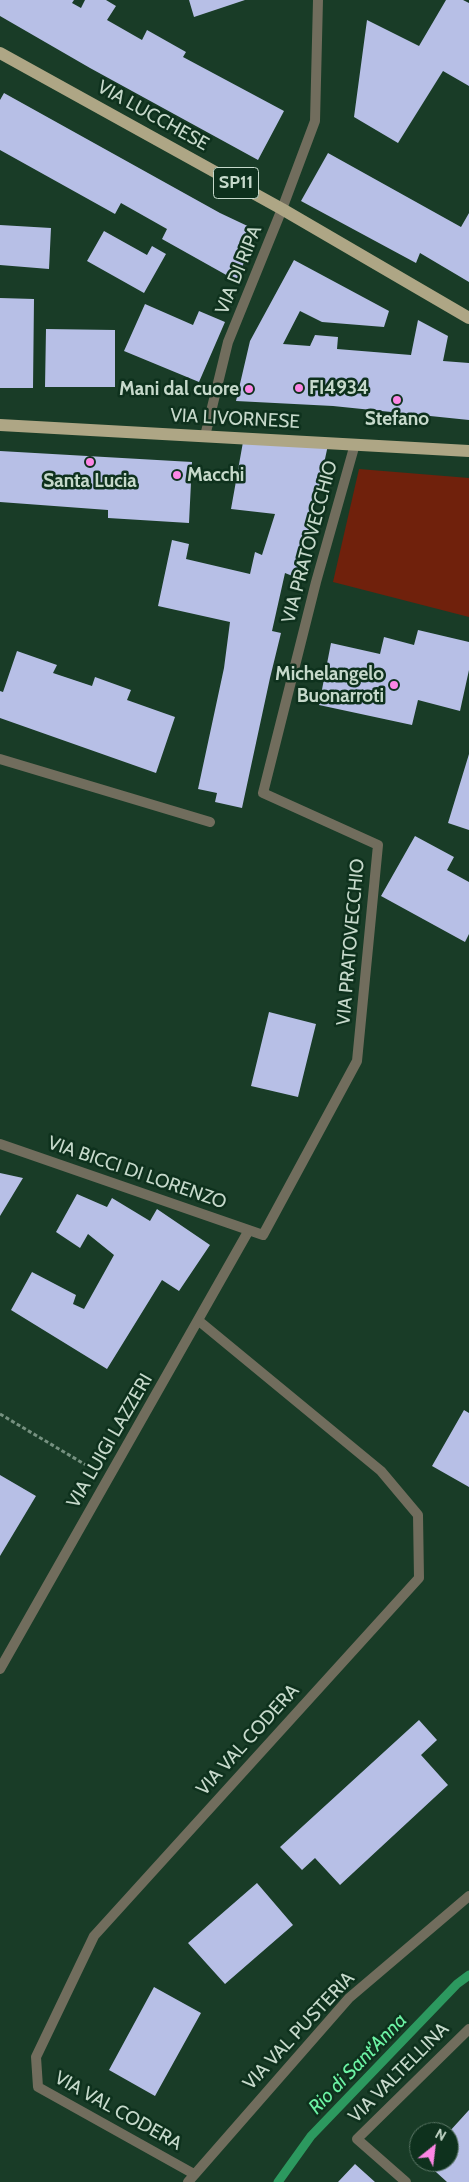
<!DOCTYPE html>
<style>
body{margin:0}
#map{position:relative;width:469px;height:2182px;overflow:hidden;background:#193c27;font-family:Cabin,sans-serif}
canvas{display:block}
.north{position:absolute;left:409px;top:2122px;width:50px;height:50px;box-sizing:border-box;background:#0e311d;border:1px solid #587463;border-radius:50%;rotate:29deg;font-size:14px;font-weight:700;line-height:20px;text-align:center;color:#c6d9cb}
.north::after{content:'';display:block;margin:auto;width:18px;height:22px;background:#fc86e4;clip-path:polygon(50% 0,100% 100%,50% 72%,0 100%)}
</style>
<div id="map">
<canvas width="469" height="2182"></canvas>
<div class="north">N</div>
</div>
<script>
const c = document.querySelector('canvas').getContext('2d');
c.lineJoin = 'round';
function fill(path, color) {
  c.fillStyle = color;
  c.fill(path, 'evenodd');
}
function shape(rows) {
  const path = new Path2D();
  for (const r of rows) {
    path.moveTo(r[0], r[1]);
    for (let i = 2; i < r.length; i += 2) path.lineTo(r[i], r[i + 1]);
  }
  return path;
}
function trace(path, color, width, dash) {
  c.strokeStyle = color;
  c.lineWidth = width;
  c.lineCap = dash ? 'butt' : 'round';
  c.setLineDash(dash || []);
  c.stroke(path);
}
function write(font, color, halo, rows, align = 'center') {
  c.font = font + ' Cabin,sans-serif';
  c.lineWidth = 5;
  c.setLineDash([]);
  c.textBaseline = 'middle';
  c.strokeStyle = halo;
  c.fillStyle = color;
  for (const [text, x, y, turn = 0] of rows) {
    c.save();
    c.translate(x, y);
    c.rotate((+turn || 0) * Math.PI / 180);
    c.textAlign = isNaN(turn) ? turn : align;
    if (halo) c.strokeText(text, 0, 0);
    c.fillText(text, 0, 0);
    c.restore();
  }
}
fill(shape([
 [359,469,469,478,469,617,333,582]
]), '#70210c');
trace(shape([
 [278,2182,311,2136,457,1984,469,1975]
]), '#2c995f', 9);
fill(shape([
 [0,0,74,0,72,3,81,8,85,0,106,0,116,6,107,20,142,40,147,30,186,52,183,57,284,111,258,160,90,68,0,16],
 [189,0,245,0,194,17],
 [446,0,463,0,469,3,469,86,443,71,398,143,354,117,367,20,419,46],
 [4,93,220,213,256,230,237,281,162,239,167,229,121,203,115,214,0,150,0,100],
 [328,153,461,227,469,213,469,282,420,253,416,263,301,201],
 [0,225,51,228,49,269,0,265],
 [104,231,147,255,152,246,166,254,144,293,87,261],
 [294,260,389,311,384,327,322,322,300,311,283,344,310,346,315,335,338,337,337,349,411,355,418,320,448,336,443,361,469,363,469,420,333,406,236,401,250,341],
 [0,298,34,299,33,388,0,388],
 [145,304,193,325,199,311,225,322,199,382,124,351],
 [46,329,115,330,115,387,45,387],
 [243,442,328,445,312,519,295,577,285,573,272,631,281,633,270,678,242,808,215,802,217,793,198,789,224,668,230,622,158,606,172,540,189,544,186,559,250,574,255,552,262,555,275,514,231,509],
 [0,451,192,462,189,523,108,518,108,510,0,502],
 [418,630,469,642,469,670,460,711,418,700,412,725,319,705,331,643,380,654,384,637,414,645],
 [17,651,57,665,53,673,92,686,95,677,131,690,127,700,175,717,156,773,0,718,0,691,3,692],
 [469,754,469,830,448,823],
 [415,836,454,857,447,870,469,882,469,934,465,942,381,896],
 [269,1012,316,1024,298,1097,251,1086],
 [0,1173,23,1178,0,1216],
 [77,1194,107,1207,112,1198,150,1221,157,1209,210,1245,179,1291,162,1280,107,1369,11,1310,32,1272,76,1295,73,1304,84,1309,114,1255,88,1234,80,1248,56,1232],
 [464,1410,469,1413,469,1487,432,1466],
 [0,1475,36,1496,0,1556],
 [419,1720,437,1740,421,1755,448,1785,340,1885,315,1858,302,1870,280,1847],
 [257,1883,293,1925,225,1984,188,1943],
 [154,1987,201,2013,155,2096,109,2070],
 [469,2110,469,2182,447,2182,425,2162,449,2162,449,2132],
 [355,2164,375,2182,338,2182]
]), '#b7bfe6');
trace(shape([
 [0,1414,91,1468]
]), '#769180', 3, [4, 2.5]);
trace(shape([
 [205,436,228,342,282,209,315,121,318,0],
 [0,759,210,822],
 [0,1144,263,1235,357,1061,378,845,263,793,316,582,355,444],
 [0,1669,249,1230],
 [194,2174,38,2087,36,2057,94,1936,419,1578,418,1515,381,1471,199,1321],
 [188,2182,349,1998,469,1896],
 [406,2182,357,2139,469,2029]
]), '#716d5d', 10);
trace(shape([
 [0,53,282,209,469,318],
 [0,425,469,451]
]), '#aea685', 12);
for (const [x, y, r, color] of [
 [299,388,5,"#fc86e4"],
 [249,389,5,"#fc86e4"],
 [397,400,5,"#fc86e4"],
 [90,462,5,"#fc86e4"],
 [177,475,5,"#fc86e4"],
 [394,685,5,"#fc86e4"]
]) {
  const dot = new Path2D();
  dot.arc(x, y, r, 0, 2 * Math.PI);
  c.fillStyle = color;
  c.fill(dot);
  trace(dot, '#0e311d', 2);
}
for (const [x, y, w] of [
 [236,183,45]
]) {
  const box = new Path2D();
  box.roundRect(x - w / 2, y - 15.5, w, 31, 4);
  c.fillStyle = '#0e311d';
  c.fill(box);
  trace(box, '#c6d9cb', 1);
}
write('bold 18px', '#c6d9cb', null, [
 ["SP11",236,183]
]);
write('19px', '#c6d9cb', '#0e311d', [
 ["VIA LUCCHESE",153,116,29],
 ["VIA DI RIPA",239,270,-68],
 ["VIA LIVORNESE",235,419,3],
 ["VIA PRATOVECCHIO",310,542,-75],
 ["VIA PRATOVECCHIO",351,942,-85],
 ["VIA BICCI DI LORENZO",137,1173,19],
 ["VIA LUIGI LAZZERI",110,1441,-60],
 ["VIA VAL CODERA",248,1740,-48],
 ["VIA VAL PUSTERIA",299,2031,-47],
 ["VIA VALTELLINA",399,2073,-45],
 ["VIA VAL CODERA",118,2111,29]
]);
write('bold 19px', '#c6d9cb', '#0e311d', [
 ["FI4934",309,388],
 ["Mani dal cuore",239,389,"right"],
 ["Stefano",397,419,"center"],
 ["Macchi",187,475],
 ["Santa Lucia",90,481,"center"],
 ["Michelangelo",384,674,"right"],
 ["Buonarroti",384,696,"right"]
], 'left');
write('italic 20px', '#6cf3a4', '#0e311d', [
 ["Rio di Sant'Anna",358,2064,-46]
]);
</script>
